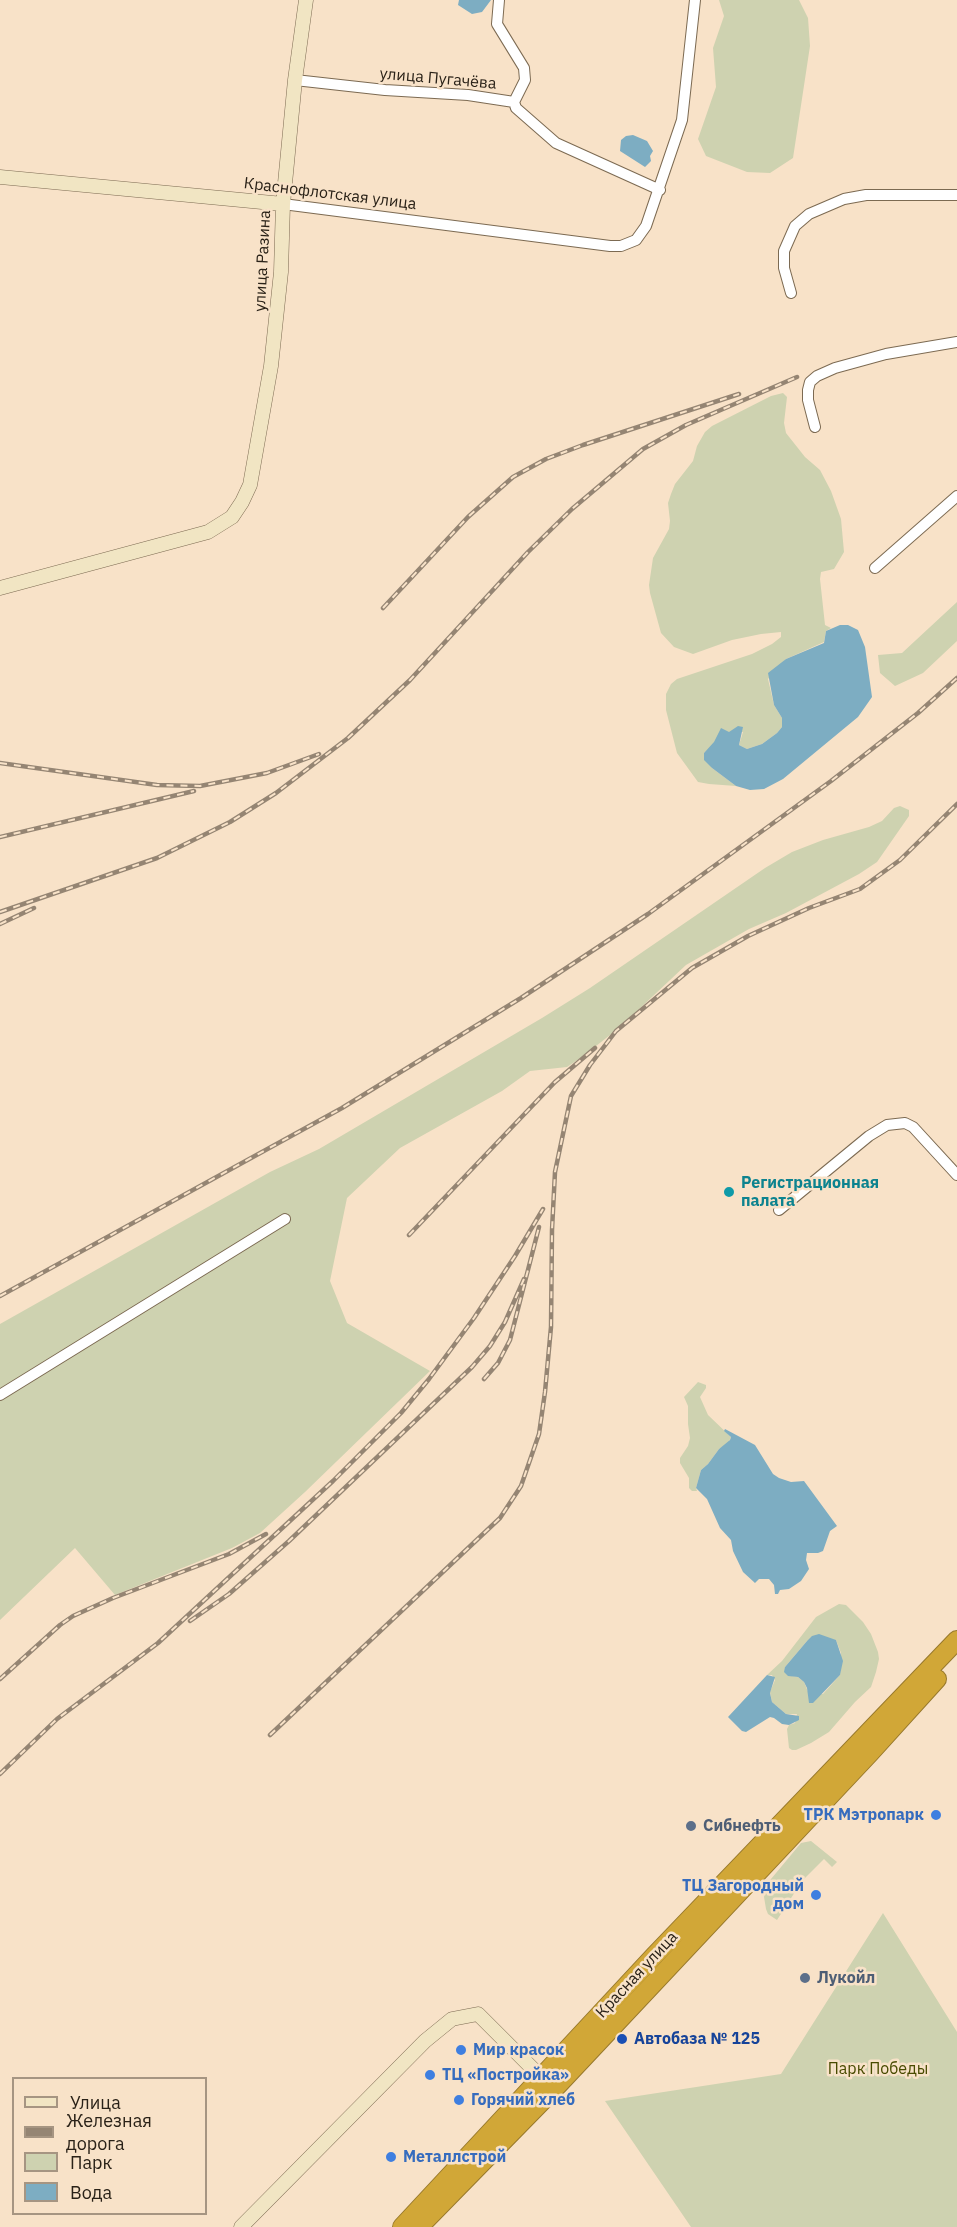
<!DOCTYPE html>
<meta charset="utf-8">
<style>
body{margin:0}
#map{position:relative;width:957px;height:2227px;overflow:hidden;background:#f8e2c8;font-family:"IBM Plex Sans",sans-serif}
canvas{display:block}
.legend{position:absolute;left:12px;top:2077px;width:195px;height:138px;box-sizing:border-box;background:#f8e2c8;border:2px solid #a69582;margin:0;padding:8px 10px;list-style:none;font-size:18px;color:#2a2218}
.legend li{display:flex;align-items:center;gap:12px;height:30px}
.legend b{width:30px;border:2px solid #a69582}
</style>
<div id="map">
<canvas width="957" height="2227"></canvas>
<ul class="legend">
<li><b style="height:8px;background:#f1e5c3"></b>Улица</li>
<li><b style="height:8px;background:#958573"></b>Железная дорога</li>
<li><b style="height:16px;background:#ced2b0"></b>Парк</li>
<li><b style="height:16px;background:#7dadc2"></b>Вода</li>
</ul>
</div>
<script>
const c = document.querySelector('canvas').getContext('2d');
c.lineJoin = 'round';
function fill(path, color) {
  c.fillStyle = color;
  c.fill(path, 'evenodd');
}
function shape(rows) {
  const path = new Path2D();
  for (const r of rows) {
    path.moveTo(r[0], r[1]);
    for (let i = 2; i < r.length; i += 2) path.lineTo(r[i], r[i + 1]);
  }
  return path;
}
function trace(path, color, width, dash) {
  c.strokeStyle = color;
  c.lineWidth = width;
  c.lineCap = dash ? 'butt' : 'round';
  c.setLineDash(dash || []);
  c.stroke(path);
}
function write(font, color, halo, rows, align = 'center') {
  c.font = font + ' "IBM Plex Sans",sans-serif';
  c.lineWidth = 5;
  c.setLineDash([]);
  c.textBaseline = 'middle';
  c.strokeStyle = halo;
  c.fillStyle = color;
  for (const [text, x, y, turn = 0] of rows) {
    c.save();
    c.translate(x, y);
    c.rotate((+turn || 0) * Math.PI / 180);
    c.textAlign = isNaN(turn) ? turn : align;
    if (halo) c.strokeText(text, 0, 0);
    c.fillText(text, 0, 0);
    c.restore();
  }
}
fill(shape([
 [719,0,799,0,808,18,810,46,793,158,770,173,747,172,706,156,698,139,716,87,713,48,724,16],
 [783,393,787,397,784,423,786,433,805,457,820,470,831,491,841,519,844,552,834,569,821,572,820,579,825,625,831,628,826,631,824,642,786,659,768,679,774,705,782,718,782,727,777,733,762,744,747,749,739,745,743,732,729,732,704,753,712,768,736,786,709,784,698,782,677,753,666,710,666,694,671,684,677,679,752,654,772,644,781,637,781,632,761,634,732,640,693,654,674,647,661,633,650,593,649,585,653,558,669,529,670,521,668,503,671,494,675,484,693,461,697,446,705,432,712,426,771,396],
 [957,602,957,641,923,673,895,686,880,673,878,655,902,653],
 [900,806,909,810,909,816,877,862,859,874,786,913,749,929,686,965,619,1028,582,1057,567,1067,530,1071,502,1091,400,1148,347,1198,330,1281,347,1323,430,1371,305,1492,260,1533,232,1548,115,1595,75,1548,0,1620,0,1324,270,1172,319,1149,542,1018,590,988,765,868,792,852,823,840,869,827,882,821,894,808],
 [698,1382,706,1385,706,1388,700,1397,708,1415,731,1437,728,1444,719,1449,708,1464,701,1470,696,1488,697,1491,692,1491,689,1488,689,1478,680,1463,680,1458,688,1446,690,1438,688,1424,688,1406,684,1397],
 [839,1604,846,1605,863,1622,871,1634,878,1652,879,1659,876,1672,871,1687,855,1702,829,1732,811,1743,796,1750,792,1750,789,1748,787,1729,789,1725,795,1723,797,1714,786,1714,772,1702,770,1692,775,1680,772,1675,767,1675,782,1661,816,1617],
 [836,1640,841,1653,840,1675,823,1694,809,1694,804,1682,798,1677,792,1676,785,1667,807,1641],
 [811,1841,837,1862,832,1867,824,1859,802,1881,777,1920,768,1914,766,1909,764,1897,766,1885,801,1843],
 [883,1913,957,2032,957,2227,691,2227,605,2101,781,2074]
]), '#ced2b0');
fill(shape([
 [459,0,491,0,482,12,472,14,458,5],
 [633,135,647,141,653,151,650,156,651,161,645,167,620,151,621,140,626,136],
 [840,625,848,625,858,630,865,647,872,697,858,717,783,779,764,789,750,790,736,786,712,768,704,760,704,753,714,742,721,728,729,732,738,726,743,727,739,745,747,749,762,744,777,733,782,727,782,718,774,705,768,673,786,659,824,643,826,631],
 [725,1429,755,1445,773,1474,779,1478,791,1482,804,1481,837,1526,830,1531,823,1551,818,1553,807,1553,806,1560,809,1569,801,1581,789,1589,780,1590,778,1594,775,1594,774,1585,769,1579,759,1579,755,1583,743,1572,733,1551,731,1540,720,1528,707,1499,696,1488,701,1470,708,1464,719,1449,730,1440,731,1437,724,1431],
 [819,1634,836,1640,843,1661,840,1675,813,1703,809,1703,807,1688,804,1682,798,1677,788,1676,784,1672,785,1667,807,1641,812,1636],
 [767,1675,775,1677,770,1693,772,1702,786,1714,799,1716,799,1720,789,1725,782,1724,774,1718,770,1717,746,1732,742,1731,728,1717]
]), '#7dadc2');
const street = shape([
 [499,0,497,24,524,68,525,80,514,102],
 [295,80,385,90,468,95,514,102,516,108,556,143,660,190],
 [283,204,610,246,621,246,636,240,646,226,682,120,695,0],
 [791,293,784,268,784,251,795,226,809,214,844,199,866,195,957,195],
 [815,427,808,400,808,390,810,382,817,376,835,368,886,354,957,342],
 [875,568,957,496],
 [779,1210,869,1136,887,1125,905,1123,913,1127,957,1175],
 [0,1395,285,1219]
]);
const secondary = shape([
 [0,177,283,204],
 [0,588,208,532,232,517,242,502,250,485,271,366,281,272,283,204,295,80,306,0],
 [241,2227,425,2041,452,2019,478,2014,541,2077]
]);
const highway = shape([
 [402,2227,654,1956,957,1640],
 [419,2227,559,2084,870,1753,937,1679]
]);
trace(street, '#7c6a52', 12);
trace(secondary, '#7c6a52', 15);
trace(highway, '#97782c', 20);
trace(street, '#fff', 10);
trace(secondary, '#f1e5c3', 14);
trace(highway, '#d1a737', 18);
const rail = shape([
 [383,608,468,517,513,477,546,459,583,445,739,394],
 [0,763,157,785,200,786,267,773,319,754],
 [0,837,194,791],
 [0,912,157,858,230,822,276,793,348,738,410,680,528,552,572,509,643,449,686,425,797,377],
 [0,924,34,908],
 [409,1235,555,1082,595,1048],
 [0,1296,342,1108,521,998,648,914,831,781,918,713,957,678],
 [484,1379,498,1363,510,1340,539,1227],
 [190,1621,229,1594,289,1541,472,1367,490,1346,505,1322,524,1279],
 [0,1679,60,1625,73,1616,113,1598,229,1554,266,1534],
 [270,1735,500,1518,521,1486,539,1434,545,1392,551,1327,552,1230,555,1172,571,1096,590,1065,616,1031,692,968,748,936,809,908,860,889,900,860,957,804],
 [0,1774,57,1719,158,1643,333,1481,401,1413,429,1379,474,1318,515,1256,543,1209]
]);
trace(rail, '#958573', 4.5);
trace(rail, '#f8e2c8', 2, [7]);
for (const [x, y, r, color] of [
 [729,1192,6,"#0f9aa8"],
 [936,1815,6,"#3f7fe0"],
 [691,1826,6,"#5c6f8a"],
 [816,1895,6,"#3f7fe0"],
 [805,1978,6,"#5c6f8a"],
 [622,2039,6,"#1a4fb4"],
 [461,2050,6,"#3f7fe0"],
 [430,2075,6,"#3f7fe0"],
 [459,2100,6,"#3f7fe0"],
 [391,2157,6,"#3f7fe0"]
]) {
  const dot = new Path2D();
  dot.arc(x, y, r, 0, 2 * Math.PI);
  c.fillStyle = color;
  c.fill(dot);
  trace(dot, '#f8e2c8', 2);
}
write('16px', '#2a2218', '#f8e2c8', [
 ["улица Пугачёва",438,79,5],
 ["Краснофлотская улица",330,194,7],
 ["улица Разина",263,261,-87],
 ["Красная улица",637,1975,-47]
]);
write('bold 16px', '#0d838f', '#f8e2c8', [
 ["Регистрационная",741,1183],
 ["палата",741,1201]
], 'left');
write('bold 16px', '#366cbe', '#f8e2c8', [
 ["ТРК Мэтропарк",924,1815,"right"],
 ["ТЦ Загородный",804,1886,"right"],
 ["дом",804,1904,"right"],
 ["Мир красок",473,2050],
 ["ТЦ «Постройка»",442,2075],
 ["Горячий хлеб",471,2100],
 ["Металлстрой",403,2157]
], 'left');
write('bold 16px', '#4e5e75', '#f8e2c8', [
 ["Сибнефть",703,1826],
 ["Лукойл",817,1978]
], 'left');
write('bold 16px', '#164399', '#f8e2c8', [
 ["Автобаза № 125",634,2039]
], 'left');
write('16px', '#484b00', '#f8e2c8', [
 ["Парк Победы",878,2069]
]);
</script>
